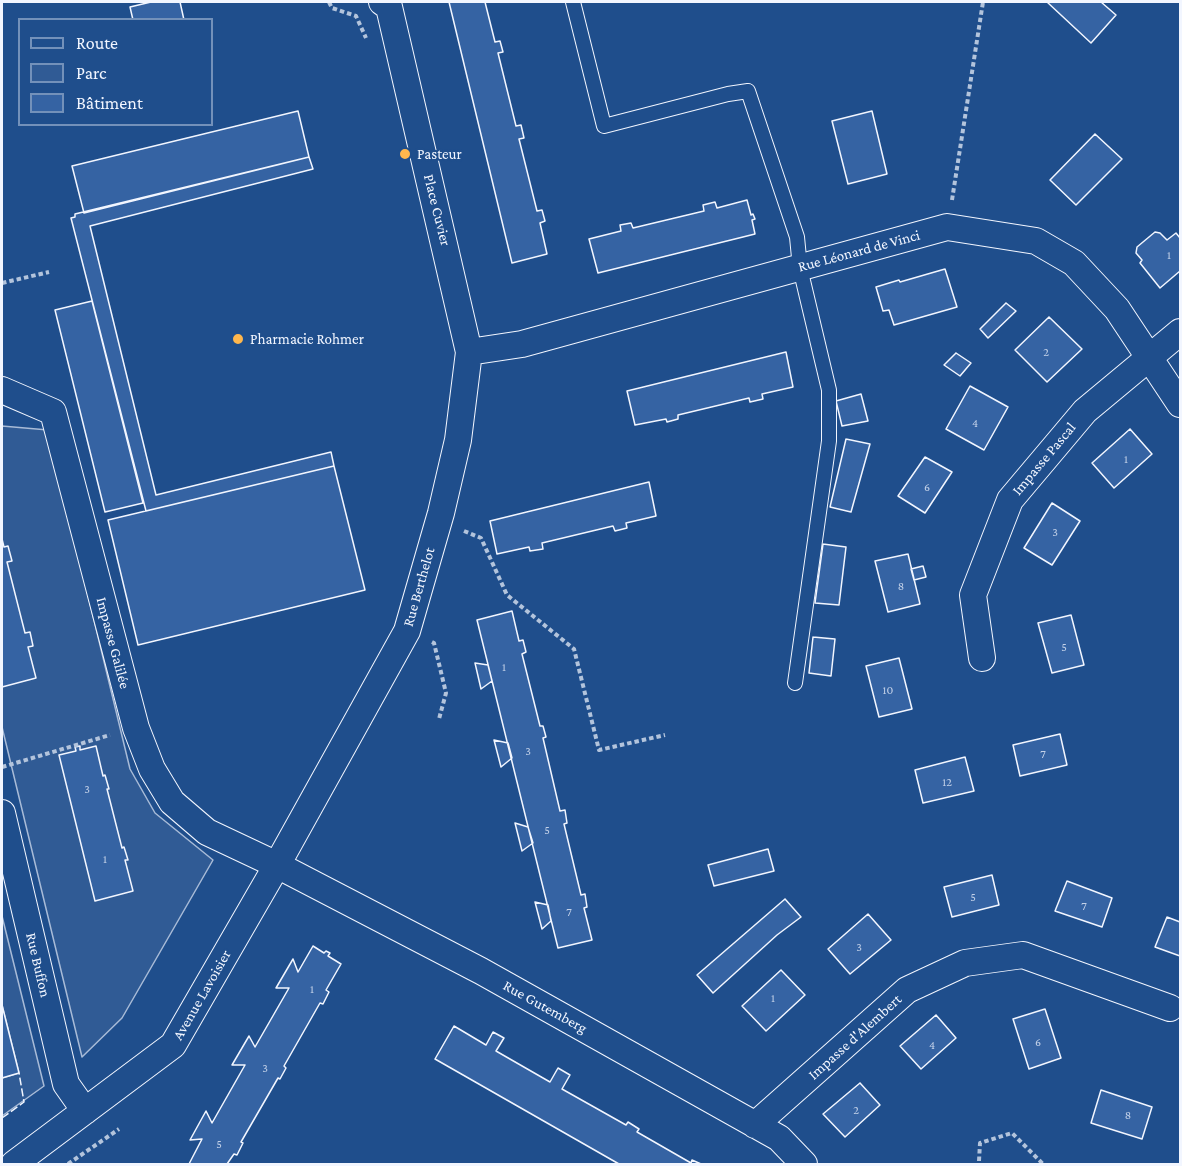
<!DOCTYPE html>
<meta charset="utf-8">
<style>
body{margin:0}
#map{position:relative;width:1182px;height:1166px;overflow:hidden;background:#1f4e8c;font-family:"Crimson Pro",serif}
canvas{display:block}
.frame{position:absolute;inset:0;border:3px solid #f2f6ff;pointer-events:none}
.legend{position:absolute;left:18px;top:18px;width:195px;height:108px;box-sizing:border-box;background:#1f4e8c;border:2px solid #7391ba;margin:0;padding:8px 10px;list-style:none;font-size:18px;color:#f2f6ff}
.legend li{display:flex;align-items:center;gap:12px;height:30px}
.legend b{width:30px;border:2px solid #7391ba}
</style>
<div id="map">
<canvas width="1182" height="1166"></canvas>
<div class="frame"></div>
<ul class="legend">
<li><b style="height:8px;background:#1f4e8c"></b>Route</li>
<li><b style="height:16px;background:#305b95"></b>Parc</li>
<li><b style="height:16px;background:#3563a3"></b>Bâtiment</li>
</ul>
</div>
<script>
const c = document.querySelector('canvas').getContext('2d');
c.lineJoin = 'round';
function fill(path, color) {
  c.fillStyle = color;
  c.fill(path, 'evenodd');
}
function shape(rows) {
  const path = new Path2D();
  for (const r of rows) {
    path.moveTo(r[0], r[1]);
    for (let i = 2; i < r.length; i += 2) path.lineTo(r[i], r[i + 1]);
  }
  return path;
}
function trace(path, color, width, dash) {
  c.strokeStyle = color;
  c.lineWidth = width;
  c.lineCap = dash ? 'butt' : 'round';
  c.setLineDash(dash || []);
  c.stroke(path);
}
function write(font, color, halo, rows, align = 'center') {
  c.font = font + ' "Crimson Pro",serif';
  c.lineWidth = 4.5;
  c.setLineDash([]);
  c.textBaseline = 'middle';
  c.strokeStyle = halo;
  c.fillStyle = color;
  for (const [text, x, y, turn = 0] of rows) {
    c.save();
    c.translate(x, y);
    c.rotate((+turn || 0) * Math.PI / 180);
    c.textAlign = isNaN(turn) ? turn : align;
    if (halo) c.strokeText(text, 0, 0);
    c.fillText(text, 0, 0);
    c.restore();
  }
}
const green = shape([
 [2,426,48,430,130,769,155,813,213,860,122,1018,82,1057,2,727,2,426],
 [2,916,44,1086,2,1116,2,1078,19,1073,2,1005,2,916]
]);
fill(green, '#305b95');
trace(green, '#a8bbd7', 1.5);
const building = shape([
 [151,2,180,2,184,20,133,20,130,7,151,2],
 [449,2,485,2,495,42,500,41,503,52,498,53,516,126,521,125,524,138,519,139,537,211,542,210,545,221,540,223,547,254,512,263,449,2],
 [1047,2,1101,2,1116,15,1091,43,1047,2],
 [298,111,309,157,84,213,72,166,298,111],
 [872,111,887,174,848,184,832,121,872,111],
 [1095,134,1122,159,1076,205,1050,180,1095,134],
 [309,157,313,169,90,226,156,495,331,452,334,466,146,511,71,218,75,217,75,214,309,157],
 [747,200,751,215,753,214,755,219,752,220,755,234,598,273,589,239,621,231,620,225,631,223,633,228,704,211,703,205,715,202,717,208,747,200],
 [1155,232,1160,233,1167,240,1176,233,1180,238,1180,271,1160,288,1140,263,1142,260,1136,253,1137,247,1155,232],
 [945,269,957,307,894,325,889,310,883,311,876,287,899,280,900,282,945,269],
 [92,301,143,503,105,512,55,310,92,301],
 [1006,303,1016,311,988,338,980,329,1006,303],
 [1049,317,1082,349,1047,382,1015,350,1049,317],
 [786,352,793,387,762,394,763,399,750,402,749,398,678,415,678,419,667,422,666,419,635,425,627,391,786,352],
 [956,353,971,363,960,376,944,365,956,353],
 [970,386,1008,407,984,450,946,429,970,386],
 [861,394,868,421,842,426,836,401,861,394],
 [1130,429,1152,454,1114,488,1092,463,1130,429],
 [846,439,870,444,851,512,830,507,846,439],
 [925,457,952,472,925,513,898,496,925,457],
 [334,466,365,590,138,645,108,520,334,466],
 [649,482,656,516,626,523,627,528,615,531,613,526,542,543,543,549,530,551,529,547,497,554,490,521,649,482],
 [1052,503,1080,521,1052,565,1024,548,1052,503],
 [2,539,4,547,8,546,12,561,7,562,25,633,30,632,33,646,28,647,36,678,2,687,2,539],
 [823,544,846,547,839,605,815,603,823,544],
 [908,554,920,604,888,612,875,561,908,554],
 [923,566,926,577,914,580,911,569,923,566],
 [512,611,519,641,523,640,526,652,522,654,540,726,543,726,546,737,543,738,560,811,565,810,567,823,564,824,581,895,585,894,587,907,584,908,592,940,558,948,477,620,512,611],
 [1071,615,1084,665,1052,673,1038,623,1071,615],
 [813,637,835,639,831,676,809,673,813,637],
 [899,658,912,709,879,717,866,666,899,658],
 [475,663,488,665,492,681,481,689,475,663],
 [1060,734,1067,765,1020,776,1013,745,1060,734],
 [494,740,508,743,512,758,501,767,494,740],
 [80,746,80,750,96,746,103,776,105,775,109,789,107,789,122,848,124,847,128,860,125,860,133,891,95,901,59,755,76,751,75,747,80,746],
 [965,757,974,791,923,803,915,770,965,757],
 [515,823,528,827,533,843,522,851,515,823],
 [768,849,774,871,714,886,708,865,768,849],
 [992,875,999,905,952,917,944,887,992,875],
 [1067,881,1112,898,1102,927,1055,911,1067,881],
 [785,899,801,917,777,935,713,993,697,975,785,899],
 [535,902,548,905,551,921,542,929,535,902],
 [868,914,891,940,850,974,828,949,868,914],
 [1167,917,1180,922,1180,956,1155,947,1167,917],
 [313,946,324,953,326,951,330,953,328,956,341,964,326,990,329,992,323,1004,320,1003,284,1066,286,1068,280,1079,278,1078,241,1142,243,1143,237,1155,234,1154,227,1164,189,1164,202,1139,190,1140,206,1111,212,1123,245,1065,232,1065,249,1036,255,1047,289,988,276,988,293,959,298,972,313,946],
 [781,970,805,995,766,1031,742,1006,781,970],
 [2,1005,19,1073,2,1078,2,1005],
 [1045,1009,1061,1058,1029,1069,1013,1019,1045,1009],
 [936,1015,956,1038,921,1069,900,1046,936,1015],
 [454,1026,486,1045,493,1032,504,1038,496,1051,550,1082,558,1068,570,1075,562,1089,626,1125,628,1122,639,1129,637,1132,691,1163,692,1160,701,1164,619,1164,435,1059,454,1026],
 [860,1083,880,1105,845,1137,823,1114,860,1083],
 [1101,1090,1152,1107,1142,1139,1091,1123,1101,1090]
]);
fill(building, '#3563a3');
trace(building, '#f2f6ff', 1.5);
const service = shape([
 [573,2,604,126,728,94,748,91,797,237,800,268,829,390,829,441,795,683]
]);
const minor = shape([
 [469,352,522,344,947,227,1036,241,1074,263,1117,309,1180,404],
 [2,390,53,412,136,728,152,769,172,802,207,832,277,865,481,971,779,1138,804,1164],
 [982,658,973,595,1010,500,1085,411,1180,332],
 [2,813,66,1084,85,1111],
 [755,1125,907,990,965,963,1023,955,1170,1008],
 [14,1164,173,1045,277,865,407,631,441,513,458,440,469,352,389,7,382,2]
]);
trace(service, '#f2f6ff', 16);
trace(minor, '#f2f6ff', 28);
trace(shape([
 [329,2,332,8,356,16,366,38],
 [952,200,983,2],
 [2,283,49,272],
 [464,531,481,538,507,595,574,649,599,750,665,735],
 [432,642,434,643,446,693,439,719],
 [2,767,110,735],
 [979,1161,980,1143,1012,1133,1043,1164],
 [68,1164,119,1129]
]), '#b3c4dc', 4, [4.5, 3]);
trace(service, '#1f4e8c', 14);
trace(minor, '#1f4e8c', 26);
trace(shape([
 [2,1118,24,1102,19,1073]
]), '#f2f6ff', 1.5, [8, 3]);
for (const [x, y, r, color] of [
 [405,154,6,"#ffb74d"],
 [238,339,6,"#ffb74d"]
]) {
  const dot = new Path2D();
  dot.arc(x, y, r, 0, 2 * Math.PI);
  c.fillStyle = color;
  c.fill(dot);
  trace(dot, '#1f4e8c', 2);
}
write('12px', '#c3d1e8', null, [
 ["1",1169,255],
 ["2",1046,352],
 ["4",975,423],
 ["1",1126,459],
 ["6",927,487],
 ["3",1055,532],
 ["8",901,586],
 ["5",1064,647],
 ["1",504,667],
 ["10",888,690],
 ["3",528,751],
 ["7",1043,754],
 ["12",947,782],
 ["3",87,789],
 ["5",547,830],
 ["1",105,859],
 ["5",973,897],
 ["7",1084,906],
 ["7",569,912],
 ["3",859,947],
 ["1",312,989],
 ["1",773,998],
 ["6",1038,1042],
 ["4",932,1045],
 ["3",265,1068],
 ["2",856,1110],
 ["8",1128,1115],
 ["5",219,1144]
]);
write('15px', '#f2f6ff', '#1f4e8c', [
 ["Pasteur",417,154],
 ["Pharmacie Rohmer",250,339]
], 'left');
write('15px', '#f2f6ff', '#1f4e8c', [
 ["Place Cuvier",437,210,76],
 ["Rue Léonard de Vinci",859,251,-15],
 ["Impasse Pascal",1044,459,-50],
 ["Rue Berthelot",419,587,-74],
 ["Impasse Galilée",113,643,75],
 ["Rue Buffon",38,965,77],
 ["Avenue Lavoisier",202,995,-60],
 ["Rue Gutemberg",545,1007,29],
 ["Impasse d'Alembert",855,1037,-42]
]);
</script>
